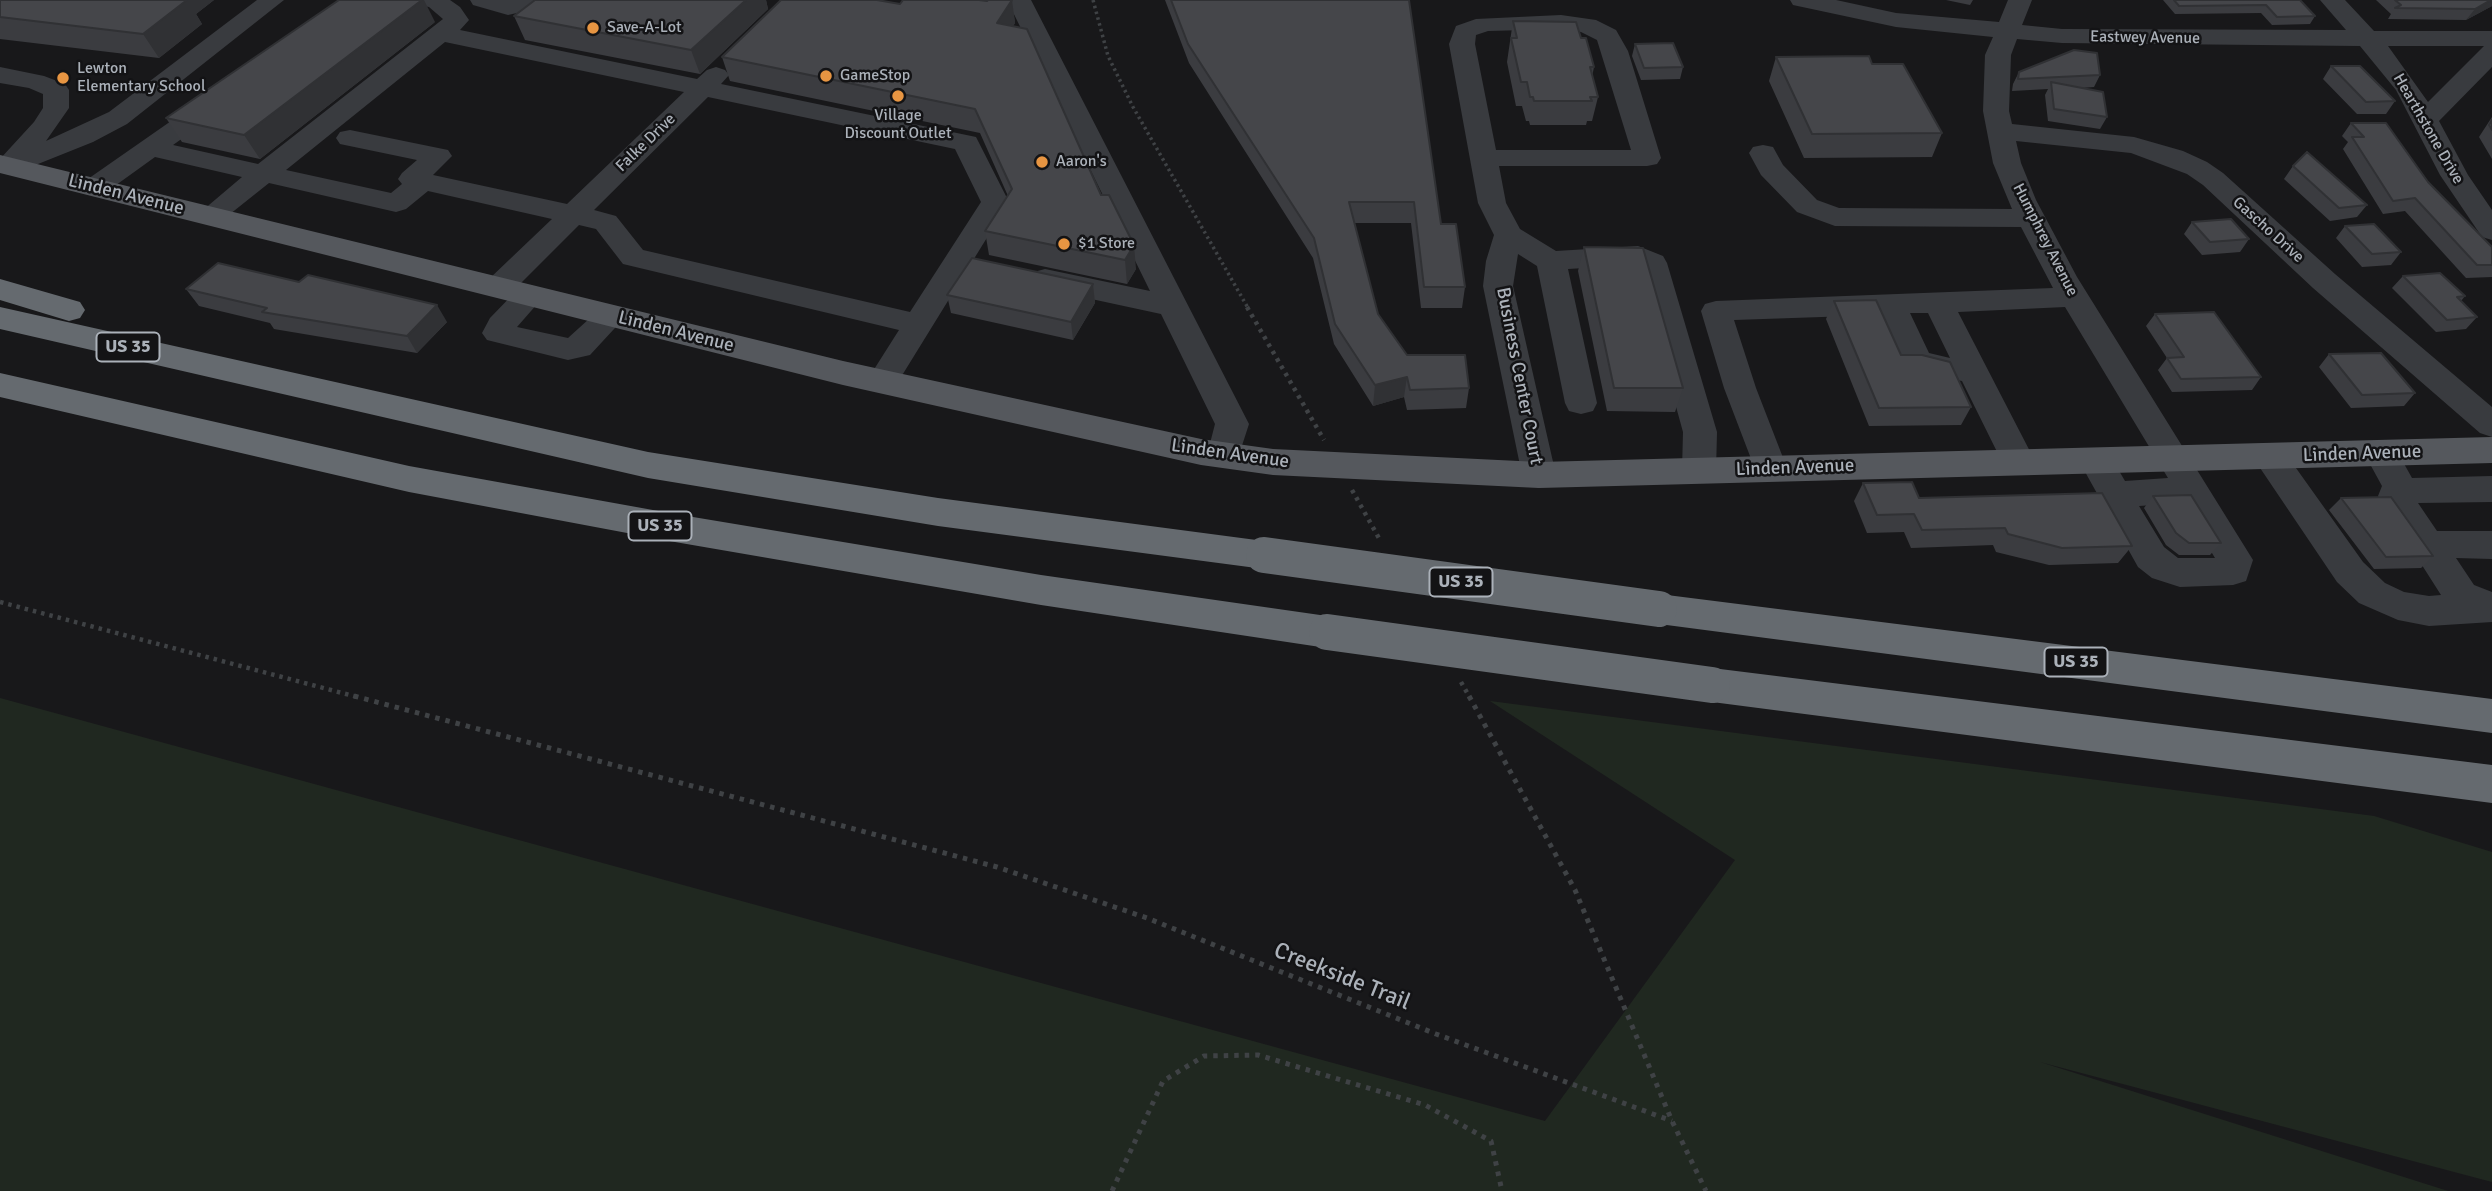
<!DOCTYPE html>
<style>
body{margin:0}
canvas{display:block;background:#18181a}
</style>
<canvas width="2492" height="1191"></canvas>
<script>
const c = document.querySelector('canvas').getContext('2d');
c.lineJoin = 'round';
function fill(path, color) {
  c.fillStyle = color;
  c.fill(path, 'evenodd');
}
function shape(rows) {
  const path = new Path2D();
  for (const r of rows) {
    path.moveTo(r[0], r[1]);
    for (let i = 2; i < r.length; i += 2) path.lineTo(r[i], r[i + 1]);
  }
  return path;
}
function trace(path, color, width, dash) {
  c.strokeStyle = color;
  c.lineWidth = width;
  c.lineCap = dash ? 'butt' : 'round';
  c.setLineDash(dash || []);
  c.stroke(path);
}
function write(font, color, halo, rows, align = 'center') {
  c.font = font + ' Signika,sans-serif';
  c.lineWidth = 5;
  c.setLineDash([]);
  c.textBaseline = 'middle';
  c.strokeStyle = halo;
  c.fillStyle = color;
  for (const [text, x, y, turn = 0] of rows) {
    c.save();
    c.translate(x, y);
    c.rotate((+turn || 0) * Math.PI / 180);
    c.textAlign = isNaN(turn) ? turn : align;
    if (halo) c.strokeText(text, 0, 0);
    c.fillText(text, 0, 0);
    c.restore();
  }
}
fill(shape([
 [0,698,1545,1121,1735,860,1490,701,2374,816,2492,852,2492,1182,2040,1062,2448,1191,0,1191]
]), '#202820');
trace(shape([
 [1093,0,1108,56,1133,107,1248,308]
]), '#3f4245', 3.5, [2.5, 3.5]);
trace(shape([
 [1247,307,1324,440],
 [1352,490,1380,540],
 [0,602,361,698],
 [1461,682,1470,698]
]), '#3f4245', 4.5, [3.5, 5]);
trace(shape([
 [354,696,997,867,1147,918,1436,1034,1672,1121],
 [1469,696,1575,890,1672,1121,1706,1191],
 [1112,1191,1163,1081,1204,1056,1258,1055,1425,1105,1491,1141,1502,1191]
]), '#3f4245', 5, [4.5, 6]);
fill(shape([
 [257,0,284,0,127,124,93,142,18,172,8,174,0,172,0,159,34,122,43,108,43,94,29,88,0,83,0,67,44,76,65,84,69,90,69,108,46,141,109,112,257,0],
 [416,0,450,0,460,7,469,20,460,30,697,79,707,70,716,67,725,70,729,75,721,84,976,137,1009,202,893,390,882,393,871,390,866,382,899,330,623,264,596,229,579,225,510,294,499,297,488,294,484,287,488,280,552,219,428,191,406,209,396,212,269,183,220,222,210,225,200,222,196,216,242,177,155,157,105,193,95,195,85,193,81,187,85,181,207,96,216,94,225,96,229,102,225,108,173,145,258,164,443,19,429,7,419,5,416,0],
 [445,42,684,92,567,204,433,175,452,156,448,150,350,130,340,132,336,138,340,144,417,160,402,173,398,179,402,184,391,193,286,170,445,42],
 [708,97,955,149,981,202,910,312,643,250,616,216,594,210,708,97],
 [470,0,555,0,552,5,508,15,473,5,470,0],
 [1007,0,1031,0,1249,424,1236,464,1224,467,1212,464,1207,455,1215,424,1161,314,1045,289,1034,286,1030,279,1034,272,1045,269,1150,291,1007,0],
 [1790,0,1836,0,1896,13,1999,22,2008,0,2032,0,2022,25,2062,29,2346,30,2320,0,2345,0,2374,31,2492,31,2492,67,2439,121,2468,175,2492,210,2492,240,2482,237,2440,175,2396,90,2360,46,2062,43,2017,39,2011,55,2009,111,2012,124,2134,137,2183,151,2207,162,2223,173,2335,274,2492,407,2492,437,2480,433,2313,288,2203,185,2187,174,2131,153,2016,141,2021,163,2036,200,2077,277,2253,560,2246,581,2233,585,2180,587,2152,578,2138,567,2079,461,2084,452,2096,449,2108,452,2125,481,2168,478,2065,307,1958,312,2036,463,2031,472,2019,475,2007,472,1962,381,1906,369,1880,315,1734,320,1756,388,1787,468,1782,477,1770,480,1758,477,1724,388,1701,311,1705,304,1716,301,2053,288,2021,227,1835,226,1797,212,1761,175,1749,153,1753,147,1763,145,1773,147,1783,165,1817,200,1839,208,2012,209,1993,163,1983,111,1985,55,1993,37,1896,27,1793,5,1790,0],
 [2388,46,2484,46,2428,102,2388,46],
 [1910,313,1928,313,1950,358,1929,353,1910,313],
 [2182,503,2215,558,2178,558,2164,547,2139,506,2182,503],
 [1561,15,1596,20,1616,30,1628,51,1661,158,1657,164,1647,166,1499,166,1506,203,1520,229,1556,251,1638,246,1663,256,1667,263,1717,432,1716,471,1711,480,1699,483,1687,480,1682,471,1683,432,1638,268,1633,265,1568,269,1597,403,1593,411,1581,414,1569,411,1565,403,1537,266,1518,254,1513,286,1556,475,1551,484,1539,488,1527,484,1522,475,1483,286,1486,261,1494,235,1478,203,1449,44,1456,26,1476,19,1561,15],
 [1561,29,1581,32,1597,40,1631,150,1496,150,1475,44,1476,35,1488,31,1561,29],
 [530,285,541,288,545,295,517,327,568,338,600,309,611,306,622,309,626,316,590,355,568,360,487,340,482,333,490,318,519,288,530,285],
 [2381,441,2393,444,2412,478,2492,476,2492,502,2418,503,2437,531,2492,531,2492,559,2456,558,2474,585,2492,592,2492,622,2429,626,2398,620,2359,603,2337,582,2252,456,2257,447,2269,444,2281,447,2363,562,2385,583,2404,592,2429,596,2441,595,2378,496,2382,486,2364,453,2369,444,2381,441]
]), '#393b3f');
fill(shape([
 [0,155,843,361,1201,439,1273,449,1539,462,2492,437,2492,463,1539,488,1273,475,1201,465,843,385,0,173,0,155]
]), '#55585d');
fill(shape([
 [0,279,80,302,85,310,80,318,69,321,0,300,0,279],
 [0,307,648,452,938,498,1264,541,1277,545,1283,555,1277,565,1264,569,938,526,648,478,0,329,0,307],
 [0,373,409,466,675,514,1041,575,1327,616,1341,621,1347,632,1341,643,1327,648,1041,605,675,542,409,492,0,397,0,373],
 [1659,594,2492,699,2492,733,1659,624,1645,620,1640,609,1645,598,1659,594],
 [1712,668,2492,765,2492,803,1712,702,1698,697,1692,685,1698,673,1712,668]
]), '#656a6f');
trace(shape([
 [1264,555,1659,609],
 [1327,632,1712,685]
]), '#656a6f', 36);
fill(shape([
 [0,0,214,0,196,14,202,24,159,58,0,39],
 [535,0,766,0,768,9,700,74,525,40,514,16],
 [1012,0,1015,23,1013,26,1101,195,1136,269,1127,284,989,255,985,231,1008,196,980,133,730,81,722,57,900,4],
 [1165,0,1409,0,1441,224,1465,287,1462,308,1421,308,1411,223,1354,223,1378,314,1407,355,1469,388,1466,408,1407,410,1404,397,1373,406,1334,344,1313,258,1189,63],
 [1946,0,1973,0,1970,5],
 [2163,0,2300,0,2315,16,2310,24,2272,25,2261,13,2175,14],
 [2376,0,2492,0,2492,6,2466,20,2388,19,2391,14],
 [1513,21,1581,38,1594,67,1592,77,1598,97,1592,121,1587,121,1586,125,1530,125,1529,121,1526,121,1522,106,1516,106,1507,62],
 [435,22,260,159,182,142,166,118],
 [1635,44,1683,67,1680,79,1641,80,1632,56],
 [1776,57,1872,64,1942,133,1932,157,1804,158,1769,81],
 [2331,66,2395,101,2386,114,2357,114,2323,79],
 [2019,72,2100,75,2094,87,2081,88,2107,117,2100,129,2048,121,2045,95,2048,89,2012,91,2013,84],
 [2492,117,2492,159,2479,137],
 [2351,123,2428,182,2492,247,2492,277,2466,278,2405,211,2383,214,2343,149,2348,142,2342,136],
 [2293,166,2367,205,2357,217,2330,221,2284,179],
 [2192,222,2249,239,2240,252,2202,255,2184,234],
 [2345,226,2401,252,2391,265,2362,267,2336,238],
 [1584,247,1683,388,1675,412,1607,411,1578,271],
 [2403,276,2465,296,2461,301,2477,317,2466,329,2436,332,2392,288],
 [1093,284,1095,303,1073,340,951,313,947,295],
 [186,289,447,322,417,353,274,329,270,323,199,306],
 [1834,301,1901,355,1971,407,1961,425,1869,426,1826,319],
 [2155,314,2261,377,2252,390,2172,392,2158,370,2167,358,2146,326],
 [2329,354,2415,393,2404,406,2351,408,2319,367],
 [1863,483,1919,498,2132,546,2118,563,2049,565,1996,552,1993,545,1911,548,1904,532,1867,533,1854,501],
 [2153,496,2221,543,2210,555,2179,555,2166,545,2144,508],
 [2341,498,2433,556,2421,568,2374,569,2329,510]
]), '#3b3c40');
fill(shape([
 [173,0,214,0,196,14,202,24,159,58,143,34],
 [422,0,424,0,435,22,260,159,244,135],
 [746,0,766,0,768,9,700,74,691,50],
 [1012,0,1015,23,1001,46,997,23],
 [2492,0,2492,6,2466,20,2475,9],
 [1134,245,1136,269,1127,284,1125,260],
 [1093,284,1095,303,1073,340,1071,322],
 [437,305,447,322,417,353,407,336],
 [1407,377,1404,397,1373,406,1375,385]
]), '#303134');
const building = shape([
 [0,0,187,0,143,34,0,17,0,0],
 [339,0,422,0,244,135,166,118,339,0],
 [535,0,746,0,691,50,514,16,535,0],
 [781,0,877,0,900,4,903,0,979,0,987,1,988,0,1012,0,997,23,1027,29,1101,195,1109,195,1134,245,1125,260,985,231,1012,189,975,109,722,57,781,0],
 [1171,0,1409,0,1441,224,1456,224,1465,287,1424,287,1414,202,1349,202,1378,314,1407,355,1465,355,1469,388,1410,390,1407,377,1375,385,1335,324,1314,238,1188,44,1171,0],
 [2174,0,2300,0,2315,16,2277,17,2266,5,2179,6,2174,0],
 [2395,0,2491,0,2475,9,2395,8,2401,5,2395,0],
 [1513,21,1576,22,1581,38,1586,38,1594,67,1590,67,1598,97,1590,97,1592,101,1534,101,1533,97,1530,97,1527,82,1521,82,1511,38,1517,38,1513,21],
 [1673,43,1683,67,1644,68,1635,44,1673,43],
 [2074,50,2097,53,2100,75,2018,79,2019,72,2074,50],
 [1869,56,1872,64,1903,64,1942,133,1812,134,1776,57,1869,56],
 [2331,66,2360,66,2395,101,2366,102,2331,66],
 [2051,82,2103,92,2107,117,2054,109,2051,82],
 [2492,120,2492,130,2489,125,2492,120],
 [2351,123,2386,123,2428,182,2492,247,2492,265,2477,265,2415,198,2393,201,2352,137,2364,137,2351,123],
 [2307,152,2367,205,2339,208,2293,166,2307,152],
 [2231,219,2249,239,2210,242,2192,222,2231,219],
 [2374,224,2401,252,2372,254,2345,226,2374,224],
 [1584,247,1643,248,1683,388,1614,388,1584,247],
 [972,258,1093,284,1071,322,947,295,972,258],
 [218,263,299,282,308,275,437,305,407,336,262,312,267,308,186,289,218,263],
 [2440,273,2465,296,2457,297,2477,317,2447,320,2403,276,2440,273],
 [1876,300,1901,355,1922,355,1950,362,1971,407,1879,408,1834,301,1876,300],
 [2214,312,2261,377,2181,379,2167,358,2184,357,2155,314,2214,312],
 [2381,353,2415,393,2362,395,2329,354,2381,353],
 [1912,482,1919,498,2102,493,2132,546,2062,548,2008,534,2005,528,1922,530,1914,514,1877,515,1863,483,1912,482],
 [2191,495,2221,543,2189,543,2176,533,2153,496,2191,495],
 [2391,497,2433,556,2386,557,2341,498,2391,497]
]);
fill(building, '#45464a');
trace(building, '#303134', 2);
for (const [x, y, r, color] of [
 [593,28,7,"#e79542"],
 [826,76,7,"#e79542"],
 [63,78,7,"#e79542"],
 [898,96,7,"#e79542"],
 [1042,162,7,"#e79542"],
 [1064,244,7,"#e79542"]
]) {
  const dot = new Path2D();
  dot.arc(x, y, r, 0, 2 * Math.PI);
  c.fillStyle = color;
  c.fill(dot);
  trace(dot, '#131315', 2.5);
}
write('16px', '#abb1b9', '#131315', [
 ["Save-A-Lot",607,28],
 ["Lewton",77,69],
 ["Elementary School",77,87],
 ["GameStop",840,76],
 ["Village",898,116,"center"],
 ["Discount Outlet",898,134,"center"],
 ["Aaron's",1056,162],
 ["$1 Store",1078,244]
], 'left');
write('16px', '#abb1b9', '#131315', [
 ["Eastwey Avenue",2145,38,1],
 ["Hearthstone Drive",2428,129,60],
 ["Falke Drive",646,143,-44],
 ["Gascho Drive",2268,230,42],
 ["Humphrey Avenue",2045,240,63]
]);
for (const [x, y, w] of [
 [128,347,63],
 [660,526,63],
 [1461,582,63],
 [2076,662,63]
]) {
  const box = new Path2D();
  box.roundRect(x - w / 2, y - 14.5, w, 29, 5);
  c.fillStyle = '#131315';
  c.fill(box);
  trace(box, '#abb1b9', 2);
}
write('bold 18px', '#abb1b9', null, [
 ["US 35",128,347],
 ["US 35",660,526],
 ["US 35",1461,582],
 ["US 35",2076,662]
]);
write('19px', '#abb1b9', '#131315', [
 ["Linden Avenue",126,195,14],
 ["Linden Avenue",676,332,14],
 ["Business Center Court",1519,376,79],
 ["Linden Avenue",1230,454,8],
 ["Linden Avenue",2362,454,-2],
 ["Linden Avenue",1795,468,-2]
]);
write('23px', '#abb1b9', '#131315', [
 ["Creekside Trail",1342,977,22]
]);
</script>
